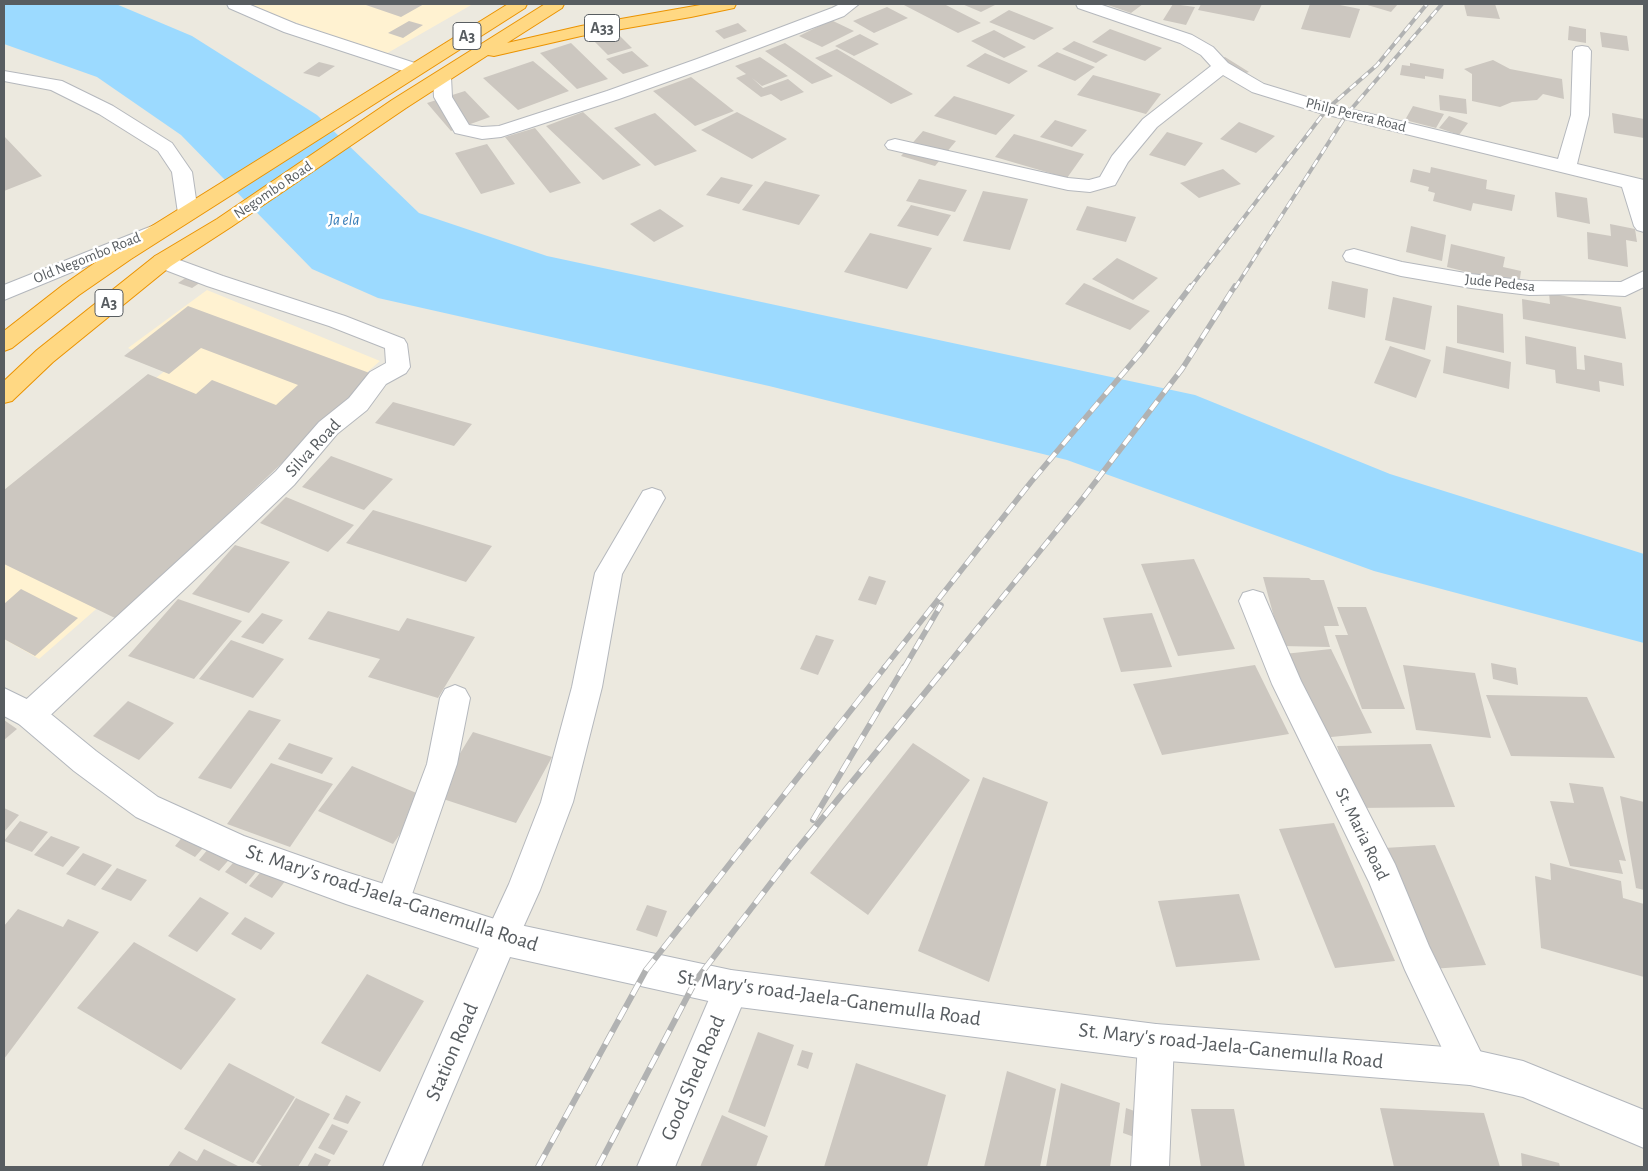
<!DOCTYPE html>
<style>
body{margin:0}
#map{position:relative;width:1648px;height:1171px;overflow:hidden;background:#ece9df;font-family:"Alegreya Sans",sans-serif}
canvas{display:block}
.frame{position:absolute;inset:0;border:5px solid #585d61;pointer-events:none}
</style>
<div id="map">
<canvas width="1648" height="1171"></canvas>
<div class="frame"></div>
</div>
<script>
const c = document.querySelector('canvas').getContext('2d');
c.lineJoin = 'round';
function fill(path, color) {
  c.fillStyle = color;
  c.fill(path, 'evenodd');
}
function shape(rows) {
  const path = new Path2D();
  for (const r of rows) {
    path.moveTo(r[0], r[1]);
    for (let i = 2; i < r.length; i += 2) path.lineTo(r[i], r[i + 1]);
  }
  return path;
}
function trace(path, color, width, dash) {
  c.strokeStyle = color;
  c.lineWidth = width;
  c.lineCap = dash ? 'butt' : 'round';
  c.setLineDash(dash || []);
  c.stroke(path);
}
function write(font, color, halo, rows, align = 'center') {
  c.font = font + ' "Alegreya Sans",sans-serif';
  c.lineWidth = 5;
  c.setLineDash([]);
  c.textBaseline = 'middle';
  c.strokeStyle = halo;
  c.fillStyle = color;
  for (const [text, x, y, turn = 0] of rows) {
    c.save();
    c.translate(x, y);
    c.rotate((+turn || 0) * Math.PI / 180);
    c.textAlign = isNaN(turn) ? turn : align;
    if (halo) c.strokeText(text, 0, 0);
    c.fillText(text, 0, 0);
    c.restore();
  }
}
fill(shape([
 [245,4,473,4,384,55],
 [207,290,380,361,39,659,4,639,4,495,170,367,128,348]
]), '#fff2d1');
fill(shape([
 [4,4,116,4,192,36,317,115,419,213,547,256,1195,395,1390,474,1644,554,1644,643,1374,571,1067,460,769,386,378,298,312,269,181,135,97,77,4,44]
]), '#9cdaff');
fill(shape([
 [369,4,424,4,401,17,366,5],
 [902,4,944,4,981,23,958,33],
 [962,4,997,4,981,12],
 [1105,4,1143,4,1131,13],
 [1173,4,1195,7,1186,25,1163,20],
 [1201,4,1262,4,1254,21,1198,10],
 [1310,4,1335,4,1360,9,1350,38,1301,29],
 [1364,4,1398,4,1391,12],
 [1464,4,1495,4,1500,19,1467,16],
 [887,7,908,18,874,33,853,21],
 [1009,10,1054,28,1034,40,989,22],
 [831,20,854,31,822,47,799,36],
 [409,21,423,25,403,38,388,33],
 [738,23,747,31,724,39,715,31],
 [1569,26,1586,29,1586,43,1568,40],
 [1110,29,1162,48,1145,61,1092,42],
 [994,30,1026,47,1004,58,971,41],
 [1600,32,1627,36,1629,51,1602,47],
 [617,33,632,48,608,55,593,40],
 [860,34,879,44,854,56,835,46],
 [1074,41,1108,55,1096,63,1062,49],
 [571,43,608,79,577,89,540,53],
 [785,43,833,76,812,84,765,51],
 [837,49,913,94,891,104,815,58],
 [632,51,649,66,623,74,606,59],
 [1057,52,1095,67,1075,81,1037,66],
 [985,53,1028,71,1009,84,966,66],
 [760,57,788,76,762,86,752,78,763,88,788,79,804,92,781,101,771,94,761,97,736,78,746,74,735,66],
 [1225,57,1249,72,1231,78,1208,63],
 [1493,60,1510,69,1562,79,1564,99,1543,94,1537,100,1512,102,1500,107,1472,101,1472,74,1464,69],
 [533,61,569,91,518,110,483,78],
 [319,62,335,66,319,77,303,73],
 [1410,63,1444,69,1443,79,1425,76,1425,79,1400,75,1402,65,1410,66],
 [1093,75,1161,94,1146,114,1077,95],
 [691,77,734,111,695,126,653,91],
 [465,91,490,117,451,131,427,103],
 [1439,95,1466,99,1467,114,1440,110],
 [954,96,1015,115,996,135,934,116],
 [1413,106,1444,114,1436,128,1405,120],
 [583,112,641,165,603,180,546,126],
 [737,112,787,139,752,159,701,130],
 [655,113,697,151,655,166,614,128],
 [1612,113,1644,119,1644,138,1614,133],
 [1449,116,1468,123,1459,135,1439,128],
 [1055,120,1087,130,1072,147,1040,137],
 [1239,122,1275,136,1256,153,1220,139],
 [535,128,581,183,550,193,505,137],
 [923,131,956,141,935,166,901,156],
 [1167,132,1203,143,1185,166,1149,155],
 [1014,134,1084,154,1067,178,995,157],
 [4,136,42,176,4,191],
 [487,144,515,184,481,194,455,153],
 [1431,167,1487,180,1486,189,1515,195,1512,211,1473,203,1471,211,1433,201,1435,193,1428,191,1429,187,1410,182,1413,169,1430,173],
 [1223,169,1241,184,1199,198,1180,183],
 [721,177,753,185,739,204,706,195],
 [919,179,967,190,955,212,906,201],
 [765,181,820,195,799,225,742,210],
 [983,191,1028,199,1010,250,963,241],
 [1555,192,1587,198,1590,224,1557,217],
 [911,205,951,215,938,236,897,226],
 [1087,206,1136,217,1126,242,1076,230],
 [660,209,684,226,654,242,630,224],
 [1610,224,1635,229,1637,242,1626,240,1628,267,1588,259,1587,232,1611,236],
 [1411,226,1446,235,1442,261,1406,252],
 [870,233,932,248,907,289,844,272],
 [1451,244,1505,257,1503,267,1521,271,1519,285,1447,267],
 [1117,258,1158,278,1133,300,1092,279],
 [187,277,201,282,192,288,178,283],
 [1332,281,1368,289,1365,318,1328,309],
 [1084,283,1150,311,1130,330,1065,304],
 [1549,293,1621,307,1626,339,1523,319,1522,299,1550,304],
 [1393,297,1432,306,1425,350,1385,340],
 [1457,305,1503,314,1504,353,1457,343],
 [188,306,375,375,117,619,4,564,4,490,148,374,196,394,212,380,276,405,298,385,201,348,169,374,124,356],
 [1525,336,1576,347,1577,369,1585,370,1584,355,1622,363,1624,386,1599,381,1600,392,1556,383,1555,370,1526,364],
 [1390,346,1431,360,1416,398,1374,383],
 [1446,346,1511,362,1509,389,1443,373],
 [393,402,472,424,454,446,375,423],
 [331,456,393,479,364,510,302,487],
 [286,497,354,525,328,552,260,523],
 [373,510,492,546,466,582,346,543],
 [235,545,290,562,249,613,192,594],
 [1194,559,1235,649,1178,656,1141,564],
 [869,576,886,581,876,605,858,600],
 [1263,577,1309,578,1311,580,1324,580,1339,626,1324,626,1330,647,1282,646],
 [21,589,78,618,35,656,4,639,4,604],
 [178,599,242,621,194,679,128,656],
 [1337,607,1366,607,1405,709,1362,709,1335,635,1348,635],
 [328,611,399,631,407,618,475,637,438,698,368,677,380,659,308,639],
 [262,613,283,620,263,644,241,637],
 [1152,613,1172,667,1121,672,1103,618],
 [816,635,834,640,818,675,800,669],
 [231,640,284,659,253,698,199,679],
 [1331,649,1372,733,1321,738,1284,654],
 [1491,663,1516,668,1518,685,1493,679],
 [1255,665,1289,734,1162,755,1133,684],
 [1403,665,1475,673,1491,738,1416,730],
 [1486,695,1587,697,1615,758,1511,756],
 [128,701,174,723,139,760,93,736],
 [249,710,281,720,231,789,198,778],
 [4,720,17,729,4,740],
 [473,732,552,757,516,823,434,796],
 [289,743,333,758,322,774,278,759],
 [913,743,970,780,868,915,810,873],
 [1431,744,1455,807,1357,808,1337,746],
 [271,763,333,784,290,847,227,824],
 [352,766,426,797,393,844,318,811],
 [983,777,1048,802,989,982,918,951],
 [1569,783,1603,787,1626,861,1619,860,1623,874,1570,866,1550,801,1574,803],
 [1620,796,1644,802,1644,890,1636,888],
 [4,808,19,815,4,832],
 [20,821,48,832,32,852,4,841],
 [1334,823,1395,961,1335,968,1279,829],
 [189,829,210,840,195,857,175,846],
 [51,836,80,847,63,867,34,855],
 [213,843,234,854,219,871,199,860],
 [1435,845,1486,965,1432,969,1384,848],
 [83,853,112,865,95,886,66,874],
 [240,855,261,866,246,884,225,872],
 [1550,863,1621,881,1623,898,1644,904,1644,977,1541,948,1535,876,1551,880],
 [117,868,147,880,131,901,101,889],
 [264,868,286,880,272,898,249,886],
 [1239,894,1260,960,1176,967,1158,901],
 [200,897,229,913,197,952,168,936],
 [647,905,667,911,657,937,636,930],
 [18,909,63,927,68,919,99,932,4,1059,4,926],
 [245,917,275,933,261,950,231,934],
 [134,942,236,999,181,1070,77,1008],
 [367,974,424,1001,380,1072,321,1043],
 [758,1032,794,1045,765,1127,728,1112],
 [802,1050,813,1053,808,1069,797,1065],
 [229,1063,295,1097,253,1163,184,1129],
 [856,1063,946,1095,927,1167,824,1167],
 [1007,1071,1056,1089,1040,1167,984,1167],
 [1061,1083,1120,1103,1110,1167,1046,1167],
 [346,1095,361,1102,348,1124,333,1119],
 [296,1098,330,1114,298,1167,264,1167,256,1163],
 [1126,1108,1140,1113,1137,1138,1123,1133],
 [1380,1108,1484,1113,1500,1167,1394,1167],
 [1191,1109,1234,1109,1245,1167,1201,1167],
 [722,1115,768,1136,756,1167,700,1167],
 [332,1124,348,1131,334,1155,318,1148],
 [204,1149,240,1167,168,1167,179,1151,197,1161],
 [315,1153,331,1160,327,1167,307,1167],
 [1521,1153,1559,1163,1560,1167,1522,1167]
]), '#ccc7c0');
const street = shape([
 [840,4,859,4,844,16,709,67,619,99,501,137,482,139,455,133,434,97,433,77,436,73,442,72,448,73,451,77,452,97,469,125,482,127,499,126,607,91,697,59,832,8,840,4],
 [1076,4,1099,4,1192,35,1213,47,1228,63,1264,84,1333,105,1558,159,1571,115,1573,51,1576,47,1582,46,1588,47,1591,51,1589,115,1577,164,1644,180,1644,232,1637,230,1634,226,1622,187,1320,113,1252,92,1223,75,1157,127,1128,162,1115,185,1090,192,1068,190,888,149,885,145,888,141,895,139,1068,178,1089,180,1100,177,1112,156,1143,119,1211,66,1201,55,1180,43,1078,8,1076,4],
 [4,71,62,81,113,106,172,143,192,172,198,213,195,217,188,219,181,217,178,213,172,172,158,151,99,114,51,90,4,81,4,71],
 [1354,249,1402,262,1471,274,1529,281,1621,282,1644,271,1644,287,1625,296,1583,294,1529,295,1471,288,1401,276,1346,261,1343,256,1346,251,1354,249],
 [163,254,223,276,345,316,404,339,407,344,410,367,406,373,386,384,367,410,337,434,294,485,223,553,41,724,30,728,19,724,15,715,19,706,276,471,319,422,349,398,370,372,386,363,385,348,329,326,207,286,155,266,152,261,155,256,163,254],
 [652,488,661,491,665,498,622,574,602,687,573,802,540,890,513,950,501,955,489,950,484,938,509,884,541,802,572,687,595,573,643,491,652,488],
 [1253,590,1263,593,1301,681,1395,864,1429,946,1488,1067,1483,1080,1470,1085,1457,1080,1405,970,1369,882,1272,684,1239,601,1243,593,1253,590],
 [455,685,465,689,470,698,457,764,409,903,404,914,392,919,380,914,375,903,427,764,440,698,445,689,455,685],
 [731,970,743,976,749,988,675,1167,637,1167,719,976,731,970],
 [1156,1024,1169,1029,1174,1042,1169,1167,1131,1167,1138,1042,1143,1029,1156,1024]
]);
const secondary = shape([
 [227,4,248,4,296,24,421,65,424,69,421,73,415,74,409,73,284,32,229,8,227,4],
 [162,222,169,224,172,228,169,232,4,300,4,285,162,222],
 [4,688,41,706,96,751,158,797,244,836,346,872,501,921,731,970,1156,1024,1470,1049,1523,1061,1644,1110,1644,1148,1523,1097,1470,1085,1156,1060,731,1006,510,957,421,1167,383,1167,479,948,346,904,237,864,136,817,74,771,19,724,4,716,4,688]
]);
const highway = shape([
 [508,4,527,4,525,8,131,259,79,295,12,348,4,351,4,331,63,285,115,249,508,4],
 [545,4,564,4,562,8,507,43,581,26,706,4,736,4,734,8,691,17,581,36,494,56,488,55,406,108,231,227,171,266,53,362,12,401,4,403,4,381,37,350,155,256,217,219,392,100,545,4]
]);
trace(street, '#b5b8bd', 2);
trace(secondary, '#b3b7bd', 2);
trace(highway, '#eb9300', 2);
fill(street, '#fff');
fill(secondary, '#fff');
fill(highway, '#ffd883');
const railFar2 = shape([
 [1190,288,1327,109,1377,65,1427,4],
 [1235,288,1347,114,1442,4]
]);
const railFar1 = shape([
 [884,668,1031,482,1142,351,1191,286],
 [904,668,941,605],
 [945,668,1083,498,1182,369,1235,286]
]);
const rail = shape([
 [813,820,904,667],
 [538,1167,646,970,885,667],
 [598,1167,696,980,794,853,946,667]
]);
trace(railFar2, '#b1b2b2', 4);
trace(railFar1, '#b1b2b2', 5.5);
trace(rail, '#b1b2b2', 6);
trace(railFar2, '#fff', 2.5, [8]);
trace(railFar1, '#fff', 4, [11]);
trace(rail, '#fff', 4.5, [14]);
write('15px', '#585d61', '#fff', [
 ["Philp Perera Road",1356,115,14],
 ["Negombo Road",273,190,-34],
 ["Old Negombo Road",87,258,-22],
 ["Jude Pedesa",1500,283,6]
]);
for (const [x, y, w] of [
 [602,28,35],
 [467,36,28],
 [109,303,28]
]) {
  const box = new Path2D();
  box.roundRect(x - w / 2, y - 13.5, w, 27, 4);
  c.fillStyle = '#fff';
  c.fill(box);
  trace(box, '#585d61', 1);
}
write('bold 16px', '#585d61', null, [
 ["A33",602,28],
 ["A3",467,36],
 ["A3",109,303]
]);
write('italic 16px', '#347bb7', '#fff', [
 ["Ja ela",344,220]
]);
write('18px', '#585d61', '#fff', [
 ["Silva Road",313,448,-47],
 ["St. Maria Road",1362,834,64]
]);
write('21px', '#585d61', '#fff', [
 ["St. Mary's road-Jaela-Ganemulla Road",392,898,18],
 ["St. Mary's road-Jaela-Ganemulla Road",829,998,8],
 ["St. Mary's road-Jaela-Ganemulla Road",1231,1046,6],
 ["Station Road",452,1052,-67],
 ["Good Shed Road",693,1078,-67]
]);
</script>
